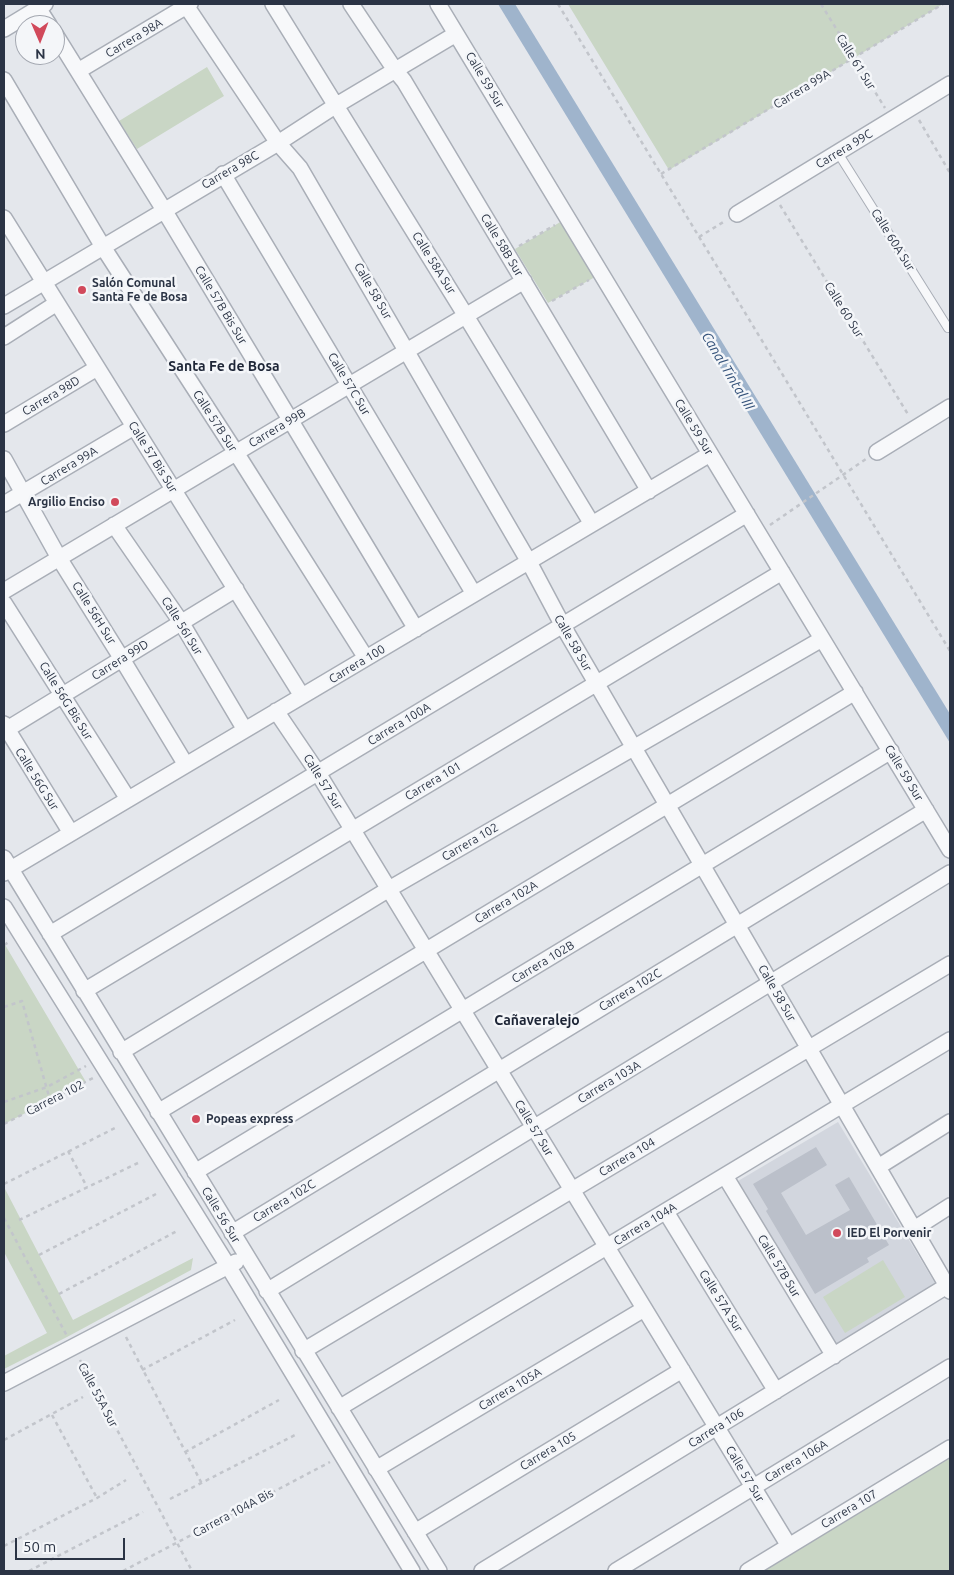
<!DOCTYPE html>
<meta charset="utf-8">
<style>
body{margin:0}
#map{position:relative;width:954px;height:1575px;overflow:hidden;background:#e4e7ec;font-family:Ubuntu,sans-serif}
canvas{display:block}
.frame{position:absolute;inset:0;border:5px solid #2b3445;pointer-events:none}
.north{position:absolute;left:15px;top:15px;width:50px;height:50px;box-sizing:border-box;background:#f4f6f9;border:1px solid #a4a8b1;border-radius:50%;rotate:179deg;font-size:14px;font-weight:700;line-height:20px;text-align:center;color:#2b3445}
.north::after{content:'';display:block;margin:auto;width:18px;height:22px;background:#d1495b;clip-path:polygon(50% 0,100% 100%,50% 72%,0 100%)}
.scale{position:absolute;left:15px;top:1538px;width:110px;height:22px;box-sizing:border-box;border:2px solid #2b3445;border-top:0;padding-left:6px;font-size:15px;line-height:18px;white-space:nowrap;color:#2b3445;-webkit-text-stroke:4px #f4f6f9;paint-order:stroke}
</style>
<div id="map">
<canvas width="954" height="1575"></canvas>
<div class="frame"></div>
<div class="north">N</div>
<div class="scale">50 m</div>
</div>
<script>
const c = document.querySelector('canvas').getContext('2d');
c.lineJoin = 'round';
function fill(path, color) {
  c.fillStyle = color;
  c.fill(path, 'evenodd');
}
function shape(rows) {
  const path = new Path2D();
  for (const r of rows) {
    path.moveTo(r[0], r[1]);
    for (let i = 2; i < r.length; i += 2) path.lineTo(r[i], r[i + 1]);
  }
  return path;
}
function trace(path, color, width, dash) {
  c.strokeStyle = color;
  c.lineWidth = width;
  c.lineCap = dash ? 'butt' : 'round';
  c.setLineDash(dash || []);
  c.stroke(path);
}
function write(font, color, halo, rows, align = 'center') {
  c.font = font + ' Ubuntu,sans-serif';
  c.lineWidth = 5;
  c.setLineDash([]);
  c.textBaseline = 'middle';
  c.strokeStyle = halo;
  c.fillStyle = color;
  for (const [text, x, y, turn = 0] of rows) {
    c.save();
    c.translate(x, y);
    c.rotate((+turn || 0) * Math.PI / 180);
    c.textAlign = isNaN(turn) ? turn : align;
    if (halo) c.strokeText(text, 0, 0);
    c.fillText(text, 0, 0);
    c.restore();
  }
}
fill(shape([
 [838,1122,936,1285,836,1344,738,1181]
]), '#d2d6de');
fill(shape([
 [568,4,943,4,669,170],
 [207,67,224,96,137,149,119,121],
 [562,221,595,277,548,303,515,249],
 [4,943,86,1082,4,1124],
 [4,1187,73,1320,193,1258,191,1270,67,1337,4,1369,4,1356,47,1333,4,1252],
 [883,1260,905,1297,845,1333,823,1297],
 [950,1457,950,1571,764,1571]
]), '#c9d6c5');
fill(shape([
 [498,4,515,4,950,714,950,743]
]), '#9fb4cc');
fill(shape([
 [816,1147,827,1165,781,1193,806,1235,850,1210,835,1185,849,1177,889,1245,867,1258,869,1262,815,1294,766,1211,768,1209,753,1184]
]), '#bbc0ca');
const lane = shape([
 [838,153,948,328]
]);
const street = shape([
 [185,4,278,143,300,168,529,562,563,626,950,1291],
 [273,4,466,316,592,524],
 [351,4,395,70,404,81,649,491],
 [438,4,950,850],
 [38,8,49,25],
 [4,29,45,4],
 [55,34,164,210,416,629],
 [78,71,190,4],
 [4,80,103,247,242,462,366,658],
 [223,174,474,594],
 [737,214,950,84],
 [4,218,302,696],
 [4,306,278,143,335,106,456,34],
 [4,337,57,303],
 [4,424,97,368],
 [877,452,950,407],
 [4,459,59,558,122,659,186,765],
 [4,504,134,427],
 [114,525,181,622,245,730],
 [4,591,524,281],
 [4,603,128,799],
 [276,711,318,773,789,1546],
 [4,724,71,833],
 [4,731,236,589],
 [4,858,439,1571],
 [4,873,710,454],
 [4,907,228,1266,412,1571],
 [50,934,747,514],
 [84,991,782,572],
 [121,1052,389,889,822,639],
 [158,1112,855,692],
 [878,1167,950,1122],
 [195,1172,891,751],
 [725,1176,834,1356],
 [666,1212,776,1391],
 [914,1229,950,1206],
 [232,1233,926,810],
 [267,1291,950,873],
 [303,1351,950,964],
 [4,1383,236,1262],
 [339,1408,950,1040],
 [376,1469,644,1309],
 [415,1532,682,1370],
 [482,1571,950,1284],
 [616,1571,950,1367],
 [748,1571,950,1448]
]);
trace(lane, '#a9aeb7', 10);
trace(street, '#a9aeb7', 18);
trace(shape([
 [558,4,950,651],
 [821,4,885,108],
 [919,120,950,173],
 [661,174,943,4],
 [780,205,909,416],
 [699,237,725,221],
 [519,246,555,225],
 [552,301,589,280],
 [770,525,866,459],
 [4,945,9,942],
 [4,1007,22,1001,50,1100],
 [4,1102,47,1087,86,1066],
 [4,1124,93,1078],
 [68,1151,87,1187],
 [4,1184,117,1127],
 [4,1218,67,1336],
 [19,1220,138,1163],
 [39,1255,156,1194],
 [59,1294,177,1231],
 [126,1337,202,1484],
 [80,1360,192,1571],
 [142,1370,235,1320],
 [52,1415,97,1498],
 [4,1440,83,1397],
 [185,1452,279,1400],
 [170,1499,297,1434],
 [4,1546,97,1498,126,1480],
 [29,1571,143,1512],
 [123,1571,330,1462]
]), '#c2c5cb', 2.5, [4, 4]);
trace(lane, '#f7f8fa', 8);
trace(street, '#f7f8fa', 15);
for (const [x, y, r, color] of [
 [82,290,5,"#d1495b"],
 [115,502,5,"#d1495b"],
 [196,1119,5,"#d1495b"],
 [837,1233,5,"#d1495b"]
]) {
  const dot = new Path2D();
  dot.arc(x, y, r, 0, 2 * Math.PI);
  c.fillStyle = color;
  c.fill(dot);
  trace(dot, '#f4f6f9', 2);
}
write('12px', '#2b3445', '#f4f6f9', [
 ["Carrera 98A",134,38,-31],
 ["Calle 61 Sur",856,62,58],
 ["Calle 59 Sur",485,80,59],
 ["Carrera 99A",802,89,-31],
 ["Carrera 99C",844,149,-31],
 ["Carrera 98C",230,170,-30],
 ["Calle 60A Sur",893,240,58],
 ["Calle 58B Sur",502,245,59],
 ["Calle 58A Sur",434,263,58],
 ["Calle 58 Sur",373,291,60],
 ["Calle 57B Bis Sur",221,305,59],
 ["Calle 60 Sur",844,310,58],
 ["Calle 57C Sur",349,384,59],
 ["Carrera 98D",51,396,-31],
 ["Calle 57B Sur",215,421,57],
 ["Calle 59 Sur",694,427,59],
 ["Carrera 99B",277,428,-31],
 ["Calle 57 Bis Sur",153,457,58],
 ["Carrera 99A",69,466,-31],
 ["Calle 56H Sur",94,613,58],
 ["Calle 56I Sur",182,626,58],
 ["Calle 58 Sur",573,643,60],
 ["Carrera 99D",120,660,-32],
 ["Carrera 100",357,664,-31],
 ["Calle 56G Bis Sur",66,701,58],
 ["Carrera 100A",399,724,-31],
 ["Calle 59 Sur",904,773,59],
 ["Calle 56G Sur",37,779,58],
 ["Carrera 101",433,781,-31],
 ["Calle 57 Sur",323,782,58],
 ["Carrera 102",470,842,-30],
 ["Carrera 102A",506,902,-31],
 ["Carrera 102B",543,962,-31],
 ["Carrera 102C",630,990,-31],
 ["Calle 58 Sur",777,993,60],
 ["Carrera 103A",609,1082,-31],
 ["Carrera 102",55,1098,-27],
 ["Calle 57 Sur",534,1128,59],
 ["Carrera 104",627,1157,-31],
 ["Carrera 102C",284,1201,-31],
 ["Calle 56 Sur",221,1215,59],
 ["Carrera 104A",645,1224,-31],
 ["Calle 57B Sur",779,1266,59],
 ["Calle 57A Sur",721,1301,58],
 ["Carrera 105A",510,1389,-31],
 ["Calle 55A Sur",98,1395,62],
 ["Carrera 106",716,1428,-32],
 ["Carrera 105",548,1451,-31],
 ["Carrera 106A",796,1461,-31],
 ["Calle 57 Sur",745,1474,59],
 ["Carrera 107",849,1509,-31],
 ["Carrera 104A Bis",233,1513,-28]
]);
write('bold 12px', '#2b3445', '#f4f6f9', [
 ["Salón Comunal",92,283],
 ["Santa Fe de Bosa",92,297],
 ["Argilio Enciso",105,502,"right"],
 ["Popeas express",206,1119],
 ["IED El Porvenir",847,1233]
], 'left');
write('bold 14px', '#1d2536', '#f4f6f9', [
 ["Santa Fe de Bosa",224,366],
 ["Cañaveralejo",537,1020]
]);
write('italic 14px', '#34527a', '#f4f6f9', [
 ["Canal Tintal III",728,371,59]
]);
</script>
